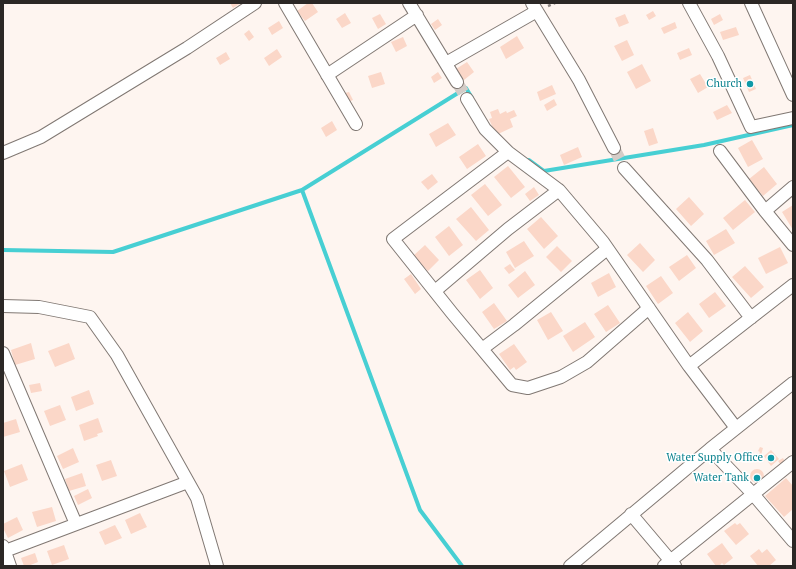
<!DOCTYPE html>
<style>
body{margin:0}
#map{position:relative;width:796px;height:569px;overflow:hidden;background:#fef5f0;font-family:"PT Serif",serif}
canvas{display:block}
.frame{position:absolute;inset:0;border:4px solid #2b2725;pointer-events:none}
</style>
<div id="map">
<canvas width="796" height="569"></canvas>
<div class="frame"></div>
</div>
<script>
const c = document.querySelector('canvas').getContext('2d');
c.lineJoin = 'round';
function shape(rows) {
  const path = new Path2D();
  for (const r of rows) {
    if (r.length === 3) {
      path.moveTo(r[0] + r[2], r[1]);
      path.arc(r[0], r[1], r[2], 0, 2 * Math.PI);
      continue;
    }
    path.moveTo(r[0], r[1]);
    for (let i = 2; i < r.length; i += 2) path.lineTo(r[i], r[i + 1]);
  }
  return path;
}
function trace(path, color, width, dash) {
  c.strokeStyle = color;
  c.lineWidth = width;
  c.lineCap = dash ? 'butt' : 'round';
  c.setLineDash(dash || []);
  c.stroke(path);
}
function fill(path, color) {
  c.fillStyle = color;
  c.fill(path, 'evenodd');
}
function write(font, color, halo, rows, align = 'center') {
  c.font = font + ' "PT Serif",serif';
  c.lineWidth = 3;
  c.setLineDash([]);
  c.textBaseline = 'middle';
  c.strokeStyle = halo;
  c.fillStyle = color;
  for (const [text, x, y, turn = 0] of rows) {
    c.save();
    c.translate(x, y);
    c.rotate((+turn || 0) * Math.PI / 180);
    c.textAlign = isNaN(turn) ? turn : align;
    if (halo) c.strokeText(text, 0, 0);
    c.fillText(text, 0, 0);
    c.restore();
  }
}
trace(shape([
 [529,160,544,171,704,145,793,125],
 [302,190,466,88,472,98],
 [3,250,113,252,302,190,420,510,462,566]
]), '#47cfd3', 4);
fill(shape([
 [230,3,241,3,233,8],
 [308,3,312,3,318,12,305,21,297,11],
 [653,11,656,16,649,20,646,15],
 [345,13,351,23,342,28,336,19],
 [380,14,386,24,378,29,372,18],
 [625,14,629,23,619,27,615,18],
 [720,14,723,20,714,25,711,19],
 [438,19,442,25,435,30,431,24],
 [279,21,283,28,272,35,268,28],
 [675,22,677,28,664,34,661,28],
 [736,27,739,35,723,40,720,32],
 [249,30,254,37,249,41,244,34],
 [517,36,524,48,506,59,500,47],
 [403,37,407,46,396,52,391,42],
 [627,40,634,55,622,61,614,46],
 [689,48,692,55,680,60,677,53],
 [277,49,282,57,269,66,264,58],
 [226,52,230,59,220,65,216,58],
 [467,62,474,72,464,80,456,69],
 [642,64,651,81,636,89,627,72],
 [381,72,385,84,372,88,368,76],
 [438,72,442,78,434,83,431,77],
 [700,74,708,87,698,93,690,79],
 [750,75,756,89,749,92,743,78],
 [552,85,556,94,540,101,537,92],
 [349,92,353,100,348,102,345,93],
 [554,99,557,105,547,111,544,105],
 [727,105,732,113,717,120,713,112],
 [498,109,500,114,506,111,507,113,514,110,517,116,510,119,513,127,496,135,489,119,492,118,490,112],
 [332,121,337,130,326,137,321,128],
 [448,123,456,135,436,147,429,134],
 [653,128,658,143,649,146,644,131],
 [752,140,763,159,748,167,738,148],
 [478,144,486,156,467,169,459,157],
 [578,147,582,157,564,165,560,155],
 [508,166,525,187,511,198,494,177],
 [764,167,777,184,763,196,749,179],
 [432,174,438,182,428,190,421,182],
 [485,184,502,205,488,216,471,195],
 [534,187,539,195,530,201,525,194],
 [689,197,704,214,691,226,676,209],
 [745,200,755,212,733,230,723,218],
 [793,205,793,230,782,212],
 [471,207,489,230,476,241,456,219],
 [541,217,558,236,544,249,527,229],
 [449,226,463,245,449,256,435,237],
 [726,229,735,243,714,255,706,241],
 [524,241,534,256,515,268,506,252],
 [640,243,655,260,643,272,627,255],
 [425,245,439,260,428,271,413,256],
 [557,246,572,261,561,272,546,257],
 [780,247,788,263,766,274,758,258],
 [687,255,696,268,679,281,669,267],
 [510,264,515,270,509,274,504,268],
 [745,266,764,287,751,298,732,277],
 [480,270,493,288,480,299,466,280],
 [525,271,535,285,518,298,508,285],
 [609,273,616,287,598,297,591,283],
 [411,274,421,289,415,294,404,279],
 [661,276,673,293,658,304,646,286],
 [715,292,726,306,709,318,699,304],
 [494,303,507,321,494,329,482,312],
 [608,305,620,323,606,332,594,314],
 [551,312,563,331,548,340,537,320],
 [688,312,703,331,690,342,675,323],
 [585,322,595,337,573,352,563,336],
 [31,343,35,359,15,365,11,350],
 [69,343,75,359,55,367,48,351],
 [514,344,527,362,516,370,514,367,510,370,499,354],
 [40,383,42,391,31,393,29,385],
 [89,390,94,404,76,411,71,397],
 [60,405,66,420,50,426,44,411],
 [98,418,103,432,97,434,98,436,84,441,79,425],
 [16,419,20,432,3,437,3,423],
 [760,447,763,448,761,455,759,454,760,452,758,451],
 [73,448,79,462,63,469,57,456],
 [771,450,779,459,771,466,764,456],
 [783,458,785,462,781,465,778,461],
 [111,460,117,476,102,481,96,465],
 [22,464,28,480,10,487,4,471],
 [757,476,7],
 [82,473,86,486,69,491,65,479],
 [786,478,793,486,793,509,784,517,765,496],
 [88,489,92,498,78,505,74,496],
 [52,507,56,521,37,527,32,512],
 [140,513,147,527,131,534,125,520],
 [17,517,23,530,8,538,3,528,3,524],
 [735,523,737,525,740,523,749,534,736,545,724,531],
 [115,525,122,538,105,545,99,532],
 [722,543,733,558,724,565,722,563,719,566,716,566,707,554],
 [64,545,69,559,52,565,47,551],
 [759,549,762,553,767,549,776,560,769,566,758,566,750,556],
 [35,553,38,562,28,566,24,566,21,558]
]), '#fbd7c8');
trace(shape([
 [457,82,467,99],
 [614,148,624,168]
]), '#d4ccc7', 12, [12, 6]);
const minor = shape([
 [285,3,356,124],
 [409,3,457,82],
 [532,3,579,80,614,148],
 [689,3,718,56,751,127,793,118],
 [751,3,793,95],
 [446,63,537,11],
 [327,75,417,15],
 [467,99,485,129,508,152,559,190,603,242,689,366,736,428],
 [720,151,765,211,793,245],
 [508,152,393,239,452,313,512,385,528,388,561,377,587,362,649,308],
 [3,153,41,137,187,48,255,3],
 [624,168,707,260,751,318],
 [765,211,793,187],
 [435,291,508,229,559,190],
 [3,306,39,307,90,317,117,355,197,498,217,566],
 [482,349,514,325,607,249],
 [3,353,76,524],
 [689,366,793,285],
 [710,449,753,494,793,541],
 [631,514,675,566],
 [3,546,10,566],
 [5,551,188,482],
 [570,566,710,449,793,383],
 [664,566,793,462]
]);
trace(minor, '#807873', 14);
trace(shape([
 [548,6,555,3]
]), '#8b8481', 2.5, [3, 3]);
trace(minor, '#fff', 12);
for (const [x, y, r, color] of [
 [750,84,4,"#0f9aa8"],
 [771,458,4,"#0f9aa8"],
 [757,478,4,"#0f9aa8"]
]) {
  const dot = new Path2D();
  dot.arc(x, y, r, 0, 2 * Math.PI);
  c.fillStyle = color;
  c.fill(dot);
  trace(dot, '#fff', 1.5);
}
write('11px', '#0d838f', '#fff', [
 ["Church",742,84],
 ["Water Supply Office",763,458],
 ["Water Tank",749,478]
], 'right');
</script>
